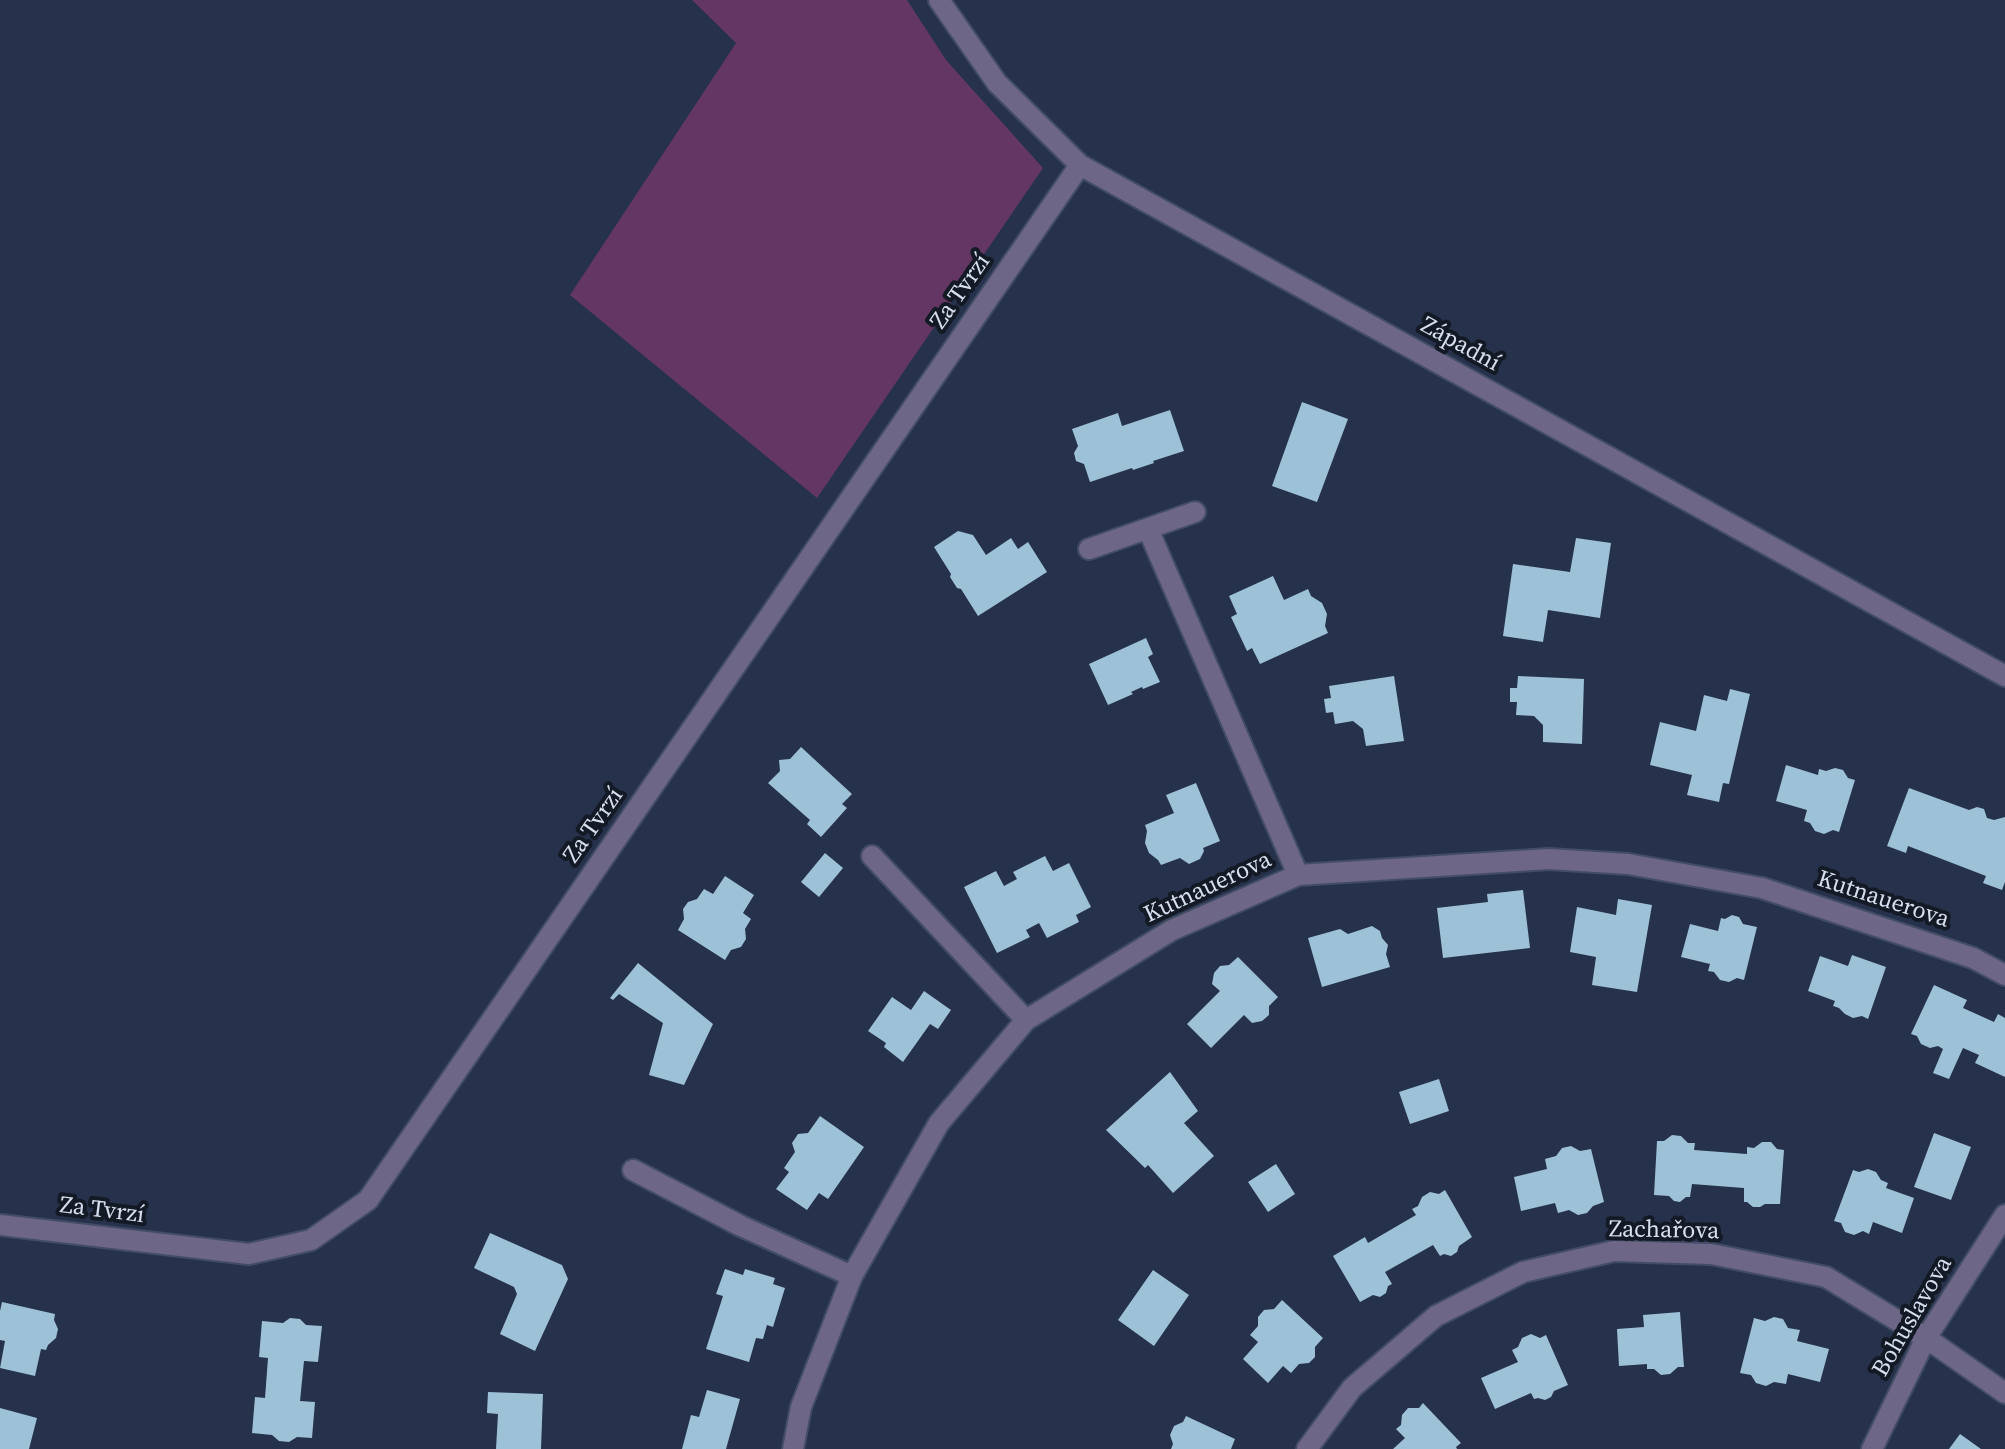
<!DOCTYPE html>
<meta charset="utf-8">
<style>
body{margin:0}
canvas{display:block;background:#26314b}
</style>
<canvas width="2005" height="1449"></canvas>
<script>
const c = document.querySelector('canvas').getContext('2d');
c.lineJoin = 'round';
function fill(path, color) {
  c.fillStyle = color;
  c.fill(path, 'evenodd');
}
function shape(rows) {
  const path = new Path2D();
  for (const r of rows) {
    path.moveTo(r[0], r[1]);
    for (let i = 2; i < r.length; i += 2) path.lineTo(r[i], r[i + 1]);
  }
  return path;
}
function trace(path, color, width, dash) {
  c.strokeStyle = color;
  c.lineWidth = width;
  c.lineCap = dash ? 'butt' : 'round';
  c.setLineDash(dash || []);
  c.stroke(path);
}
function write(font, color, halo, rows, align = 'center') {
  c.font = font + ' "Source Serif 4",serif';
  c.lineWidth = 8;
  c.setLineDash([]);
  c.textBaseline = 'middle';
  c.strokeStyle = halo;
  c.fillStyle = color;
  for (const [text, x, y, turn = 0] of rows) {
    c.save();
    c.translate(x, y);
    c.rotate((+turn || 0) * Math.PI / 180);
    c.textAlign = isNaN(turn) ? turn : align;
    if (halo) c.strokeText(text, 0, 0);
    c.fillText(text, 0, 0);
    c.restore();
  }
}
fill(shape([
 [692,0,907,0,946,60,1043,168,817,498,570,295,736,43]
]), '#633663');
fill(shape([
 [1302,402,1348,419,1317,502,1272,486],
 [1170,410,1184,451,1153,461,1154,463,1133,470,1132,468,1090,482,1084,464,1076,461,1074,453,1078,446,1072,429,1118,413,1122,426],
 [958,531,973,535,986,555,1011,538,1018,549,1028,542,1047,572,978,616,961,589,957,588,950,577,951,574,934,547],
 [1576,538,1611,543,1600,618,1548,610,1543,642,1503,636,1513,564,1570,572],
 [1273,576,1284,600,1308,589,1311,596,1322,603,1327,614,1325,626,1328,633,1260,664,1252,648,1247,651,1231,617,1237,614,1229,596],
 [1146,638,1153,654,1148,657,1160,682,1143,689,1142,687,1131,692,1133,694,1108,705,1089,664],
 [1394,676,1404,741,1366,746,1363,729,1353,721,1335,724,1333,712,1326,713,1324,699,1331,698,1329,686],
 [1518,676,1584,679,1582,744,1543,742,1543,725,1534,716,1516,715,1517,702,1510,702,1510,688,1517,688],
 [1730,689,1750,694,1729,784,1723,783,1719,802,1687,795,1692,775,1650,765,1660,722,1696,731,1704,695,1727,701],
 [801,747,852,794,842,804,847,808,821,837,807,824,810,820,768,783,780,771,779,760,790,759],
 [1786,765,1818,775,1819,769,1826,771,1835,768,1843,770,1848,778,1855,780,1839,832,1833,830,1824,834,1815,831,1810,823,1804,821,1807,810,1776,801],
 [1196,783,1220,841,1203,848,1204,851,1200,859,1189,864,1180,858,1161,865,1158,860,1149,853,1145,843,1147,831,1145,825,1174,813,1166,795],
 [1909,788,1969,810,1977,807,1984,809,1987,818,1994,820,2005,817,2005,882,2002,890,1983,883,1986,876,1908,846,1906,853,1887,846],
 [825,853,843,868,819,897,801,882],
 [1045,856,1053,871,1069,863,1091,907,1076,915,1079,922,1047,938,1039,923,1026,930,1030,937,997,953,964,887,996,871,1004,886,1017,879,1013,872],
 [725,876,754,895,743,913,751,919,745,929,746,939,741,947,731,950,725,960,678,930,684,919,683,909,688,902,697,899,704,889,713,894],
 [1523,890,1530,948,1443,958,1437,908,1488,902,1487,894],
 [1618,899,1652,905,1637,992,1592,985,1596,957,1570,952,1577,907,1616,915],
 [1732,915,1739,917,1743,924,1757,927,1744,980,1737,978,1729,982,1720,980,1714,972,1708,971,1710,964,1681,957,1690,924,1718,931,1721,918,1725,919],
 [1372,926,1380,931,1382,938,1388,945,1386,954,1390,967,1322,987,1308,938,1340,929,1348,934],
 [1852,955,1886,967,1868,1019,1862,1016,1853,1018,1845,1014,1839,1008,1833,1006,1835,1001,1808,991,1820,956,1848,966],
 [1238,957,1278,997,1269,1006,1269,1015,1262,1021,1252,1023,1244,1015,1211,1048,1187,1024,1220,991,1212,984,1214,973,1220,966,1229,965],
 [638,963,713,1024,684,1085,649,1075,663,1023,619,994,613,1000,610,998],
 [1934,985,1967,1000,1963,1008,1994,1022,1998,1014,2005,1018,2005,1077,1975,1063,1979,1055,1963,1048,1949,1079,1933,1073,1943,1049,1938,1046,1930,1048,1921,1044,1917,1036,1911,1034],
 [924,991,951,1010,938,1029,930,1024,903,1062,884,1047,886,1043,868,1031,892,997,911,1010],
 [1170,1072,1198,1111,1184,1123,1214,1156,1173,1193,1148,1165,1145,1168,1106,1130],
 [1439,1079,1449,1111,1410,1124,1399,1092],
 [820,1116,864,1147,828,1199,819,1193,807,1210,776,1189,789,1172,784,1168,795,1152,792,1143,798,1134,808,1133],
 [1934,1133,1971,1147,1951,1200,1914,1187],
 [1672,1135,1681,1136,1688,1143,1695,1143,1694,1150,1747,1154,1747,1147,1754,1148,1762,1142,1771,1142,1777,1149,1784,1150,1780,1204,1765,1204,1760,1207,1753,1207,1747,1202,1744,1202,1744,1188,1692,1184,1690,1197,1686,1197,1680,1202,1674,1201,1669,1196,1654,1195,1657,1141,1664,1141],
 [1571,1146,1580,1151,1591,1149,1604,1202,1593,1206,1587,1213,1578,1215,1569,1210,1558,1213,1555,1203,1521,1211,1514,1177,1547,1169,1545,1159,1556,1156,1562,1148],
 [1276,1164,1295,1194,1268,1212,1248,1182],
 [1868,1169,1876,1172,1881,1180,1888,1183,1886,1188,1914,1198,1902,1233,1873,1222,1869,1234,1863,1231,1854,1235,1845,1232,1841,1223,1834,1221,1853,1170,1859,1172],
 [1445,1190,1472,1237,1459,1246,1457,1252,1451,1256,1444,1254,1440,1256,1433,1245,1385,1272,1392,1284,1388,1286,1386,1293,1380,1297,1373,1295,1360,1302,1333,1256,1365,1237,1368,1243,1416,1215,1412,1209,1418,1206,1422,1197,1430,1192,1439,1194],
 [490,1233,562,1265,568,1279,535,1351,500,1334,517,1294,514,1287,474,1268],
 [725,1269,743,1275,745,1269,775,1278,773,1284,785,1288,773,1327,767,1325,763,1339,756,1338,749,1362,706,1349,723,1296,716,1294],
 [1153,1270,1189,1295,1154,1346,1118,1320],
 [1282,1300,1323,1338,1315,1347,1315,1357,1309,1363,1299,1364,1291,1373,1283,1366,1268,1383,1243,1359,1258,1342,1250,1335,1258,1326,1258,1317,1264,1310,1274,1309],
 [2,1302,55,1314,54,1320,58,1329,56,1338,48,1345,46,1350,41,1349,35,1376,0,1368,5,1341,0,1340,0,1311],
 [1680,1312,1684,1367,1678,1367,1670,1374,1661,1375,1654,1369,1647,1369,1647,1364,1619,1366,1617,1329,1644,1327,1643,1315],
 [1774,1317,1783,1319,1788,1328,1800,1330,1797,1341,1829,1349,1820,1382,1788,1374,1786,1384,1774,1382,1766,1386,1756,1383,1751,1375,1740,1373,1754,1318,1765,1321],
 [290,1318,300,1319,306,1325,322,1326,318,1362,304,1361,300,1401,315,1402,312,1438,297,1437,289,1442,279,1441,272,1435,252,1433,255,1397,265,1398,268,1358,259,1357,262,1321,283,1323],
 [1531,1334,1540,1338,1546,1335,1568,1385,1554,1391,1551,1397,1545,1400,1538,1398,1534,1399,1531,1393,1495,1409,1481,1378,1518,1362,1512,1350,1518,1347,1522,1338],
 [707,1390,740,1399,726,1449,682,1449,691,1415,699,1417],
 [488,1392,543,1394,541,1449,496,1449,498,1414,487,1413],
 [1423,1403,1461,1443,1456,1447,1457,1449,1393,1449,1405,1438,1396,1429,1401,1425,1402,1415,1408,1408,1419,1408],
 [0,1408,37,1418,29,1449,0,1449],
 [1186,1416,1235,1439,1231,1449,1171,1449,1173,1444,1170,1435,1174,1426,1183,1422],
 [1960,1434,1981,1449,1949,1449]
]), '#9dc1d6');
const minor = shape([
 [1148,529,1298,875],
 [1089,549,1195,512],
 [872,856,1026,1020],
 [633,1170,741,1226,852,1276],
 [793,1449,801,1407,852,1276,939,1123,1026,1020,1172,930,1298,875,1549,859,1628,864,1762,888,1973,958,2005,975],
 [1307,1449,1352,1388,1436,1316,1523,1272,1614,1251,1711,1254,1826,1277,1926,1338,2005,1393],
 [1872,1449,1926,1338,2005,1215]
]);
const tertiary = shape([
 [939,0,997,83,1080,165,2005,676],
 [0,1225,249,1254,311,1240,368,1200,1080,165]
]);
trace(minor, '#424d65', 24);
trace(tertiary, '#424d65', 24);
trace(minor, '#6e6686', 20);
trace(tertiary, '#6e6686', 20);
write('24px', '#d7dfef', '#141a25', [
 ["Za Tvrzí",961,292,-55],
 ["Západní",1460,345,29],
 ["Za Tvrzí",594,826,-55],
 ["Kutnauerova",1208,888,-25],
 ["Kutnauerova",1883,900,18],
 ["Za Tvrzí",102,1211,7],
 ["Zachařova",1664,1231,1],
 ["Bohuslavova",1913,1317,-60]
]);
</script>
